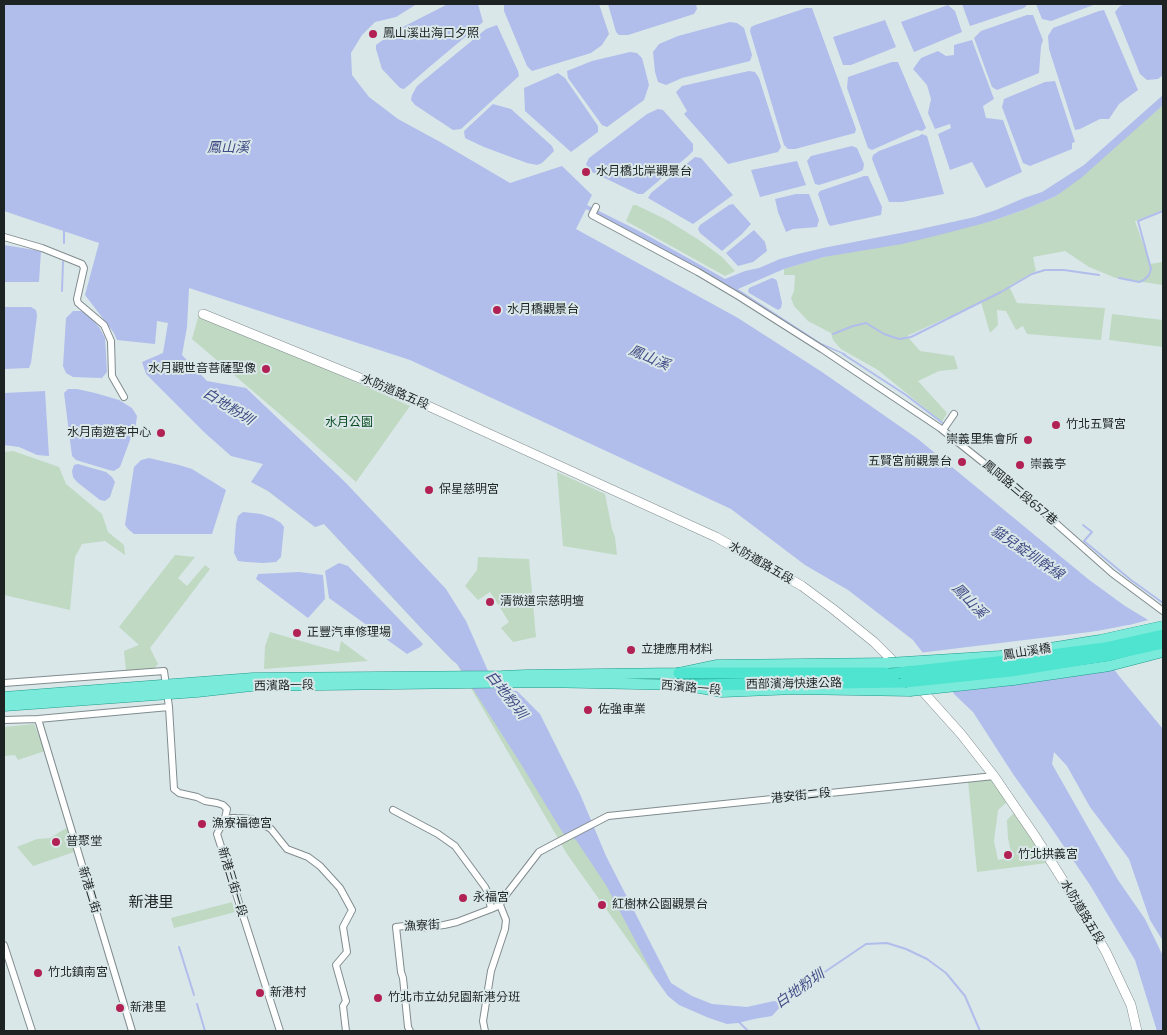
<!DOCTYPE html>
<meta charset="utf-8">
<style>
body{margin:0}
#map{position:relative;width:1167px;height:1035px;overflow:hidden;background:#dae7e9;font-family:"Noto Sans",sans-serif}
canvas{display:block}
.frame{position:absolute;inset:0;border:5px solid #1d2223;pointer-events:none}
</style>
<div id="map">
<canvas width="1167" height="1035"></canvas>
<div class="frame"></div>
</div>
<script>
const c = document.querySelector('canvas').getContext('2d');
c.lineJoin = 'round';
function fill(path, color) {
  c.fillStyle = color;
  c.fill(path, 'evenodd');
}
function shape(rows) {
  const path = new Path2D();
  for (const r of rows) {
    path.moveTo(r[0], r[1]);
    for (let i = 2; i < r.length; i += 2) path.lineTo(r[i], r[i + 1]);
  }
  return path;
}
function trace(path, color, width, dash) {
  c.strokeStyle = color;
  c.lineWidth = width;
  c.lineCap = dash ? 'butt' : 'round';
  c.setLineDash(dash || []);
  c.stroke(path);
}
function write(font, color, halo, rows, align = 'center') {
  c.font = font + ' "Noto Sans","Noto Sans TC",sans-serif';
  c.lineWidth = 4;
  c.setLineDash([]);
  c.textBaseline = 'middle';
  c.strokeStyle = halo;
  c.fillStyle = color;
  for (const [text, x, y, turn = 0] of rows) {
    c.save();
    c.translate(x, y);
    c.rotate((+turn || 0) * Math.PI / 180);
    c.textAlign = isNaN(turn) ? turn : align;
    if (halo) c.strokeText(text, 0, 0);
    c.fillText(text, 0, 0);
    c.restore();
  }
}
fill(shape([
 [1163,105,1163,210,1135,221,1150,264,1163,262,1163,285,1116,278,1089,267,1065,251,1033,257,1036,271,1009,286,1017,303,1105,308,1101,340,1027,334,1023,326,1016,330,1006,311,997,310,998,325,990,333,981,302,907,336,920,351,954,356,958,369,939,371,918,381,947,413,942,422,878,370,841,349,833,340,831,333,808,321,794,306,791,298,794,291,795,275,784,275,784,269,824,257,992,221,1026,209,1056,196],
 [633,205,636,205,667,220,699,240,722,257,735,271,725,276,626,221],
 [199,314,385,395,410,406,356,482,303,434,192,339],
 [1112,314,1163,320,1163,347,1109,340],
 [13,451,59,467,66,484,102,514,108,532,124,545,125,555,105,541,82,544,75,557,70,610,4,595,4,452],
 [557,472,605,494,612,529,615,537,617,555,563,546],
 [251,482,380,538,612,880,655,978,567,854,457,664,452,660,420,627,324,524,315,527,268,491],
 [175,555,195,557,178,578,187,586,205,565,210,569,150,648,158,664,154,669,126,670,124,651,139,645,119,627],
 [478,557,529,559,536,637,513,642,501,628,509,622,490,592,478,600,465,586,477,570],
 [270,632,339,652,341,641,368,661,264,669,265,646],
 [34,724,45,751,18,760,15,755,4,756,4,727],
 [988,771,1008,801,998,810,994,841,998,860,1012,857,1008,838,1007,820,1015,812,1047,863,977,872,968,781,980,778],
 [68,827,74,852,33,866,17,847,37,839,50,838],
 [232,902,235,912,174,928,171,918]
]), '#bfd9c2');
fill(shape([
 [4,4,417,4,396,17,375,22,362,35,351,53,352,75,369,97,398,119,442,143,510,183,562,166,592,195,587,205,643,233,704,267,725,279,745,271,759,268,780,259,798,254,823,248,916,230,975,217,996,210,1024,198,1042,192,1084,165,1163,95,1163,105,1081,178,1056,196,1026,209,992,221,943,234,902,244,824,257,784,269,738,289,821,343,846,354,845,355,821,345,735,290,586,209,576,229,738,318,822,372,918,439,1088,579,1125,606,1163,629,1128,625,1087,633,1119,676,1163,729,1163,941,1150,920,1129,859,1090,807,1067,766,1054,752,1052,764,1118,880,1145,919,1163,956,1163,1031,1157,1031,1135,960,1090,885,1048,823,1013,774,973,712,955,695,913,640,848,590,805,565,731,509,410,360,189,288,187,327,182,355,207,381,246,388,346,483,446,589,466,621,488,671,495,674,505,690,517,691,540,714,580,794,606,856,671,983,692,996,712,1004,747,1007,774,1001,783,1003,782,1005,772,1016,754,1019,738,1023,727,1024,709,1018,679,1005,668,996,655,978,606,885,576,840,563,833,521,764,457,664,452,660,420,627,324,524,315,527,268,491,251,482,263,464,231,456,205,433,146,374,142,362,163,353,168,323,157,321,155,344,117,340,114,333,85,295,99,243,4,211],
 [448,4,478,4,483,22,427,69,410,84,404,89,400,88,382,69,376,49,376,45,395,31],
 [504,4,599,4,609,34,602,45,591,53,532,71,527,66,504,11],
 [608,4,696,4,697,9,694,14,628,35,619,35,616,32],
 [962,4,1028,4,1024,8,970,26],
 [1036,4,1096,4,1051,21,1042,19],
 [1126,4,1163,4,1163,75,1158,79,1147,80,1140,74,1115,12,1120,6],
 [948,5,955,11,962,32,914,52,901,22],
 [806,8,812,8,856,129,855,133,795,149,788,149,784,145,750,31,751,27,755,25],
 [1104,10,1138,90,1119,104,1109,119,1100,119,1080,129,1075,130,1049,49,1048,36,1053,28,1099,11],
 [1027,15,1033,15,1043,40,1041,46,1039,73,997,90,992,87,974,38,981,31],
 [885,20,896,47,851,65,843,65,833,37],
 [730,22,737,23,744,28,752,55,750,61,682,78,666,85,658,82,655,72,653,52,659,44,678,36],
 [497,25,518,71,519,76,461,129,453,130,415,105,411,100,412,95,417,86,486,29],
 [972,40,994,99,983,106,986,118,1003,120,1022,172,986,188,972,162,950,170,938,134,951,128,950,124,935,129,928,113,931,99,927,85,913,69,921,58,938,51,946,56,954,55,954,45],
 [630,52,637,53,642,58,649,85,644,100,607,127,602,125,568,78,567,71,592,61],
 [892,62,898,62,926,128,922,131,917,130,872,150,868,148,847,88,848,77],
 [749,71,755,72,759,78,781,147,778,152,728,164,684,114,687,111,676,92,682,86],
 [558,73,565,78,598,126,598,132,571,152,525,111,524,88],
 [1055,81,1075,142,1072,143,1072,149,1030,166,1023,163,1002,107,1004,99,1045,82],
 [493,104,511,109,552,146,554,151,542,163,537,165,527,163,484,147,465,138,464,131],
 [658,109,663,110,693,144,693,151,688,156,643,194,638,194,590,171,586,164,589,158,647,114],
 [922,134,927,136,944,194,902,202,889,202,872,159,873,155,879,151,919,136],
 [852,146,857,148,864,164,863,170,857,173,819,185,815,184,807,161,811,156],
 [695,157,701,158,733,195,693,224,648,198,651,193],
 [797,161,806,185,760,197,751,170],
 [864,176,868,176,882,207,881,215,830,226,828,223,818,194,820,191],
 [796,194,809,194,819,220,817,227,793,229,786,232,778,212,775,199],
 [733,204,751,224,742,234,722,251,700,233,698,229,700,225,729,205],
 [754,230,765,242,767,251,753,262,738,266,726,253],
 [4,245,41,251,39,282,4,282],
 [772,278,775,279,777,281,782,303,781,308,778,310,749,293,748,291,749,288],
 [4,307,31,307,36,310,37,316,31,363,29,368,4,369],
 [73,311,81,311,89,316,99,327,105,338,107,372,102,378,73,377,66,373,63,366,66,318],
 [68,389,77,389,95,393,119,400,132,408,137,416,136,424,120,467,114,471,109,470,76,460,72,456,64,393],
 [45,391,49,456,37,455,19,447,4,445,4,393],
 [149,458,179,465,192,469,226,490,212,534,134,534,128,529,125,525,134,467,141,460],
 [78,464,106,472,112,477,115,482,110,497,105,501,100,500,77,482,73,477,72,471,74,465],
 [243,512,261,514,273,518,281,523,284,527,281,557,276,562,263,563,247,562,238,561,234,553,236,524,238,516],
 [339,563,348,566,423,644,420,647,407,654,329,598,325,571],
 [299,572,323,575,325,599,308,618,256,579,258,574]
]), '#b1bdeb');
fill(shape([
 [1152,619,1163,626,1162,649,1128,628,1091,635,1115,666,948,690,919,653,1114,629]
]), '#dae7e9');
trace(shape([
 [64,231,64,243],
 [1119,278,1139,282,1144,280,1149,275,1151,269,1138,221,1163,211],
 [62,291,63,262],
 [833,334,853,326,866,323,884,334,899,339,911,337,1001,292,1032,274,1045,270,1064,270,1099,275],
 [843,354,906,395,944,424],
 [1083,525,1092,532,1084,541,1131,580,1163,603],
 [179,947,194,995],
 [779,1003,866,944,887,943,906,949,927,959,946,973,965,996,980,1031],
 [197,1004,205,1031],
 [739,1022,748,1031]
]), '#b1bdeb', 2);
const minor = shape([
 [596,207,592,215,698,272,740,297,822,349,940,428,1024,495,1112,573,1163,611],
 [4,237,42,248,82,264,84,268,77,299,78,303,104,325,111,341,112,376,124,397],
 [943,430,954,414],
 [4,683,164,671,169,707,38,719,4,720],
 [169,707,174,789,179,793,197,797,205,801,217,803,223,805,227,809,225,818,217,834,280,1031],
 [38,719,132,1031],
 [393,810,438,834,455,846,485,887,488,893,491,909],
 [225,818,238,818,251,819,261,823,271,829,287,849,308,857,320,866,340,888,352,910,343,927,347,952,336,965,346,1001,343,1006,346,1031],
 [4,945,32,1031],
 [410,1031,408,1027,403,978,401,972,396,927,413,925,420,928,444,925,457,922,491,909,500,905],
 [485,1031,483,1021,491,971,505,929,506,920,500,905,502,900,539,852,554,844,608,816,994,776]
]);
const tertiary = shape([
 [203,314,426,405,716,537,802,586,833,609,874,642,898,666],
 [918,686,961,734,994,776,1035,836,1081,909,1106,952,1131,1005,1137,1031]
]);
const primary = shape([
 [4,697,253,678,502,676,526,675,679,673,717,665,888,663],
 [4,706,197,692,251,686,542,682,683,685,722,692,795,689,910,691]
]);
const trunk = shape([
 [679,673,898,673],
 [683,685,905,682]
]);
trace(minor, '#808c8e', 8);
trace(tertiary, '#808c8e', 10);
trace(primary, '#209c8b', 11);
trace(trunk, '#209c8b', 12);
trace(minor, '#fff', 6);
trace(tertiary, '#fff', 9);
trace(primary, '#7aebdb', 10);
trace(trunk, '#4ee4cf', 11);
const primaryBridge = shape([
 [888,663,1000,656,1100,640,1163,626],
 [910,691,1013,680,1109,666,1163,652]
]);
const trunkBridge = shape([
 [898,673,1006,661,1105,648,1163,635],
 [905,682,1011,671,1110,655,1163,643]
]);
trace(primaryBridge, '#209c8b', 11, []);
trace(trunkBridge, '#209c8b', 12, []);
trace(primaryBridge, '#7aebdb', 10);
trace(trunkBridge, '#4ee4cf', 11);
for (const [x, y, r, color] of [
 [373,34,5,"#b12154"],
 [586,172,5,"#b12154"],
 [497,310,5,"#b12154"],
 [266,369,5,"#b12154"],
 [1056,425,5,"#b12154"],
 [161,433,5,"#b12154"],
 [1028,440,5,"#b12154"],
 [962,462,5,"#b12154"],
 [1020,465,5,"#b12154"],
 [429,490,5,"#b12154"],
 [490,602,5,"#b12154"],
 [297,633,5,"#b12154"],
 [631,650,5,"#b12154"],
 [588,710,5,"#b12154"],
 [202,824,5,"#b12154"],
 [56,842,5,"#b12154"],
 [1008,855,5,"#b12154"],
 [463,898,5,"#b12154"],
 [602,905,5,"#b12154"],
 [38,973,5,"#b12154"],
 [260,993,5,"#b12154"],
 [378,998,5,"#b12154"],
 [120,1008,5,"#b12154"]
]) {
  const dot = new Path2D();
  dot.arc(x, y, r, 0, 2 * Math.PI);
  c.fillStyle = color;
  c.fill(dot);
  trace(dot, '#dae7e9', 2);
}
write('12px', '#1d2223', '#dae7e9', [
 ["鳳山溪出海口夕照",383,34],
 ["水月橋北岸觀景台",596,172],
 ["水月橋觀景台",507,310],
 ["水月觀世音菩薩聖像",256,369,"right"],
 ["竹北五賢宮",1066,425],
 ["水月南遊客中心",151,433,"right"],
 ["崇義里集會所",1018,440,"right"],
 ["五賢宮前觀景台",952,462,"right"],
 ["崇義亭",1030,465],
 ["保星慈明宮",439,490],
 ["清微道宗慈明壇",500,602],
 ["正豐汽車修理場",307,633],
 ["立捷應用材料",641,650],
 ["佐強車業",598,710],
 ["漁寮福德宮",212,824],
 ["普聚堂",66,842],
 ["竹北拱義宮",1018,855],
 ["永福宮",473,898],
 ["紅樹林公園觀景台",612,905],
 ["竹北鎮南宮",48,973],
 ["新港村",270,993],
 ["竹北市立幼兒園新港分班",388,998],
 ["新港里",130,1008]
], 'left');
write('12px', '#1d2223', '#dae7e9', [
 ["水防道路五段",395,392,23],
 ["鳳岡路三段657巷",1020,493,40],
 ["水防道路五段",761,563,30],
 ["鳳山溪橋",1027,652,-9],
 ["西部濱海快速公路",794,684,-1],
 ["西濱路一段",284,686,-1],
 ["西濱路一段",691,688,5],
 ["港安街二段",801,796,-6],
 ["新港三街一段",232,882,73],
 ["新港二街",89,890,73],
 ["水防道路五段",1082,912,59],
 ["漁寮街",422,926,-3]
]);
write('12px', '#07491d', '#dae7e9', [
 ["水月公園",349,423]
]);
write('italic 14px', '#404c85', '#dae7e9', [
 ["鳳山溪",228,148],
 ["鳳山溪",649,358,23],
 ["白地粉圳",228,407,32],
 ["貓兒錠圳幹線",1027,553,34],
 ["鳳山溪",969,601,46],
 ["白地粉圳",506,695,52],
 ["白地粉圳",800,989,-35]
]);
write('15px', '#1d2223', '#dae7e9', [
 ["新港里",151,903]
]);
</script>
